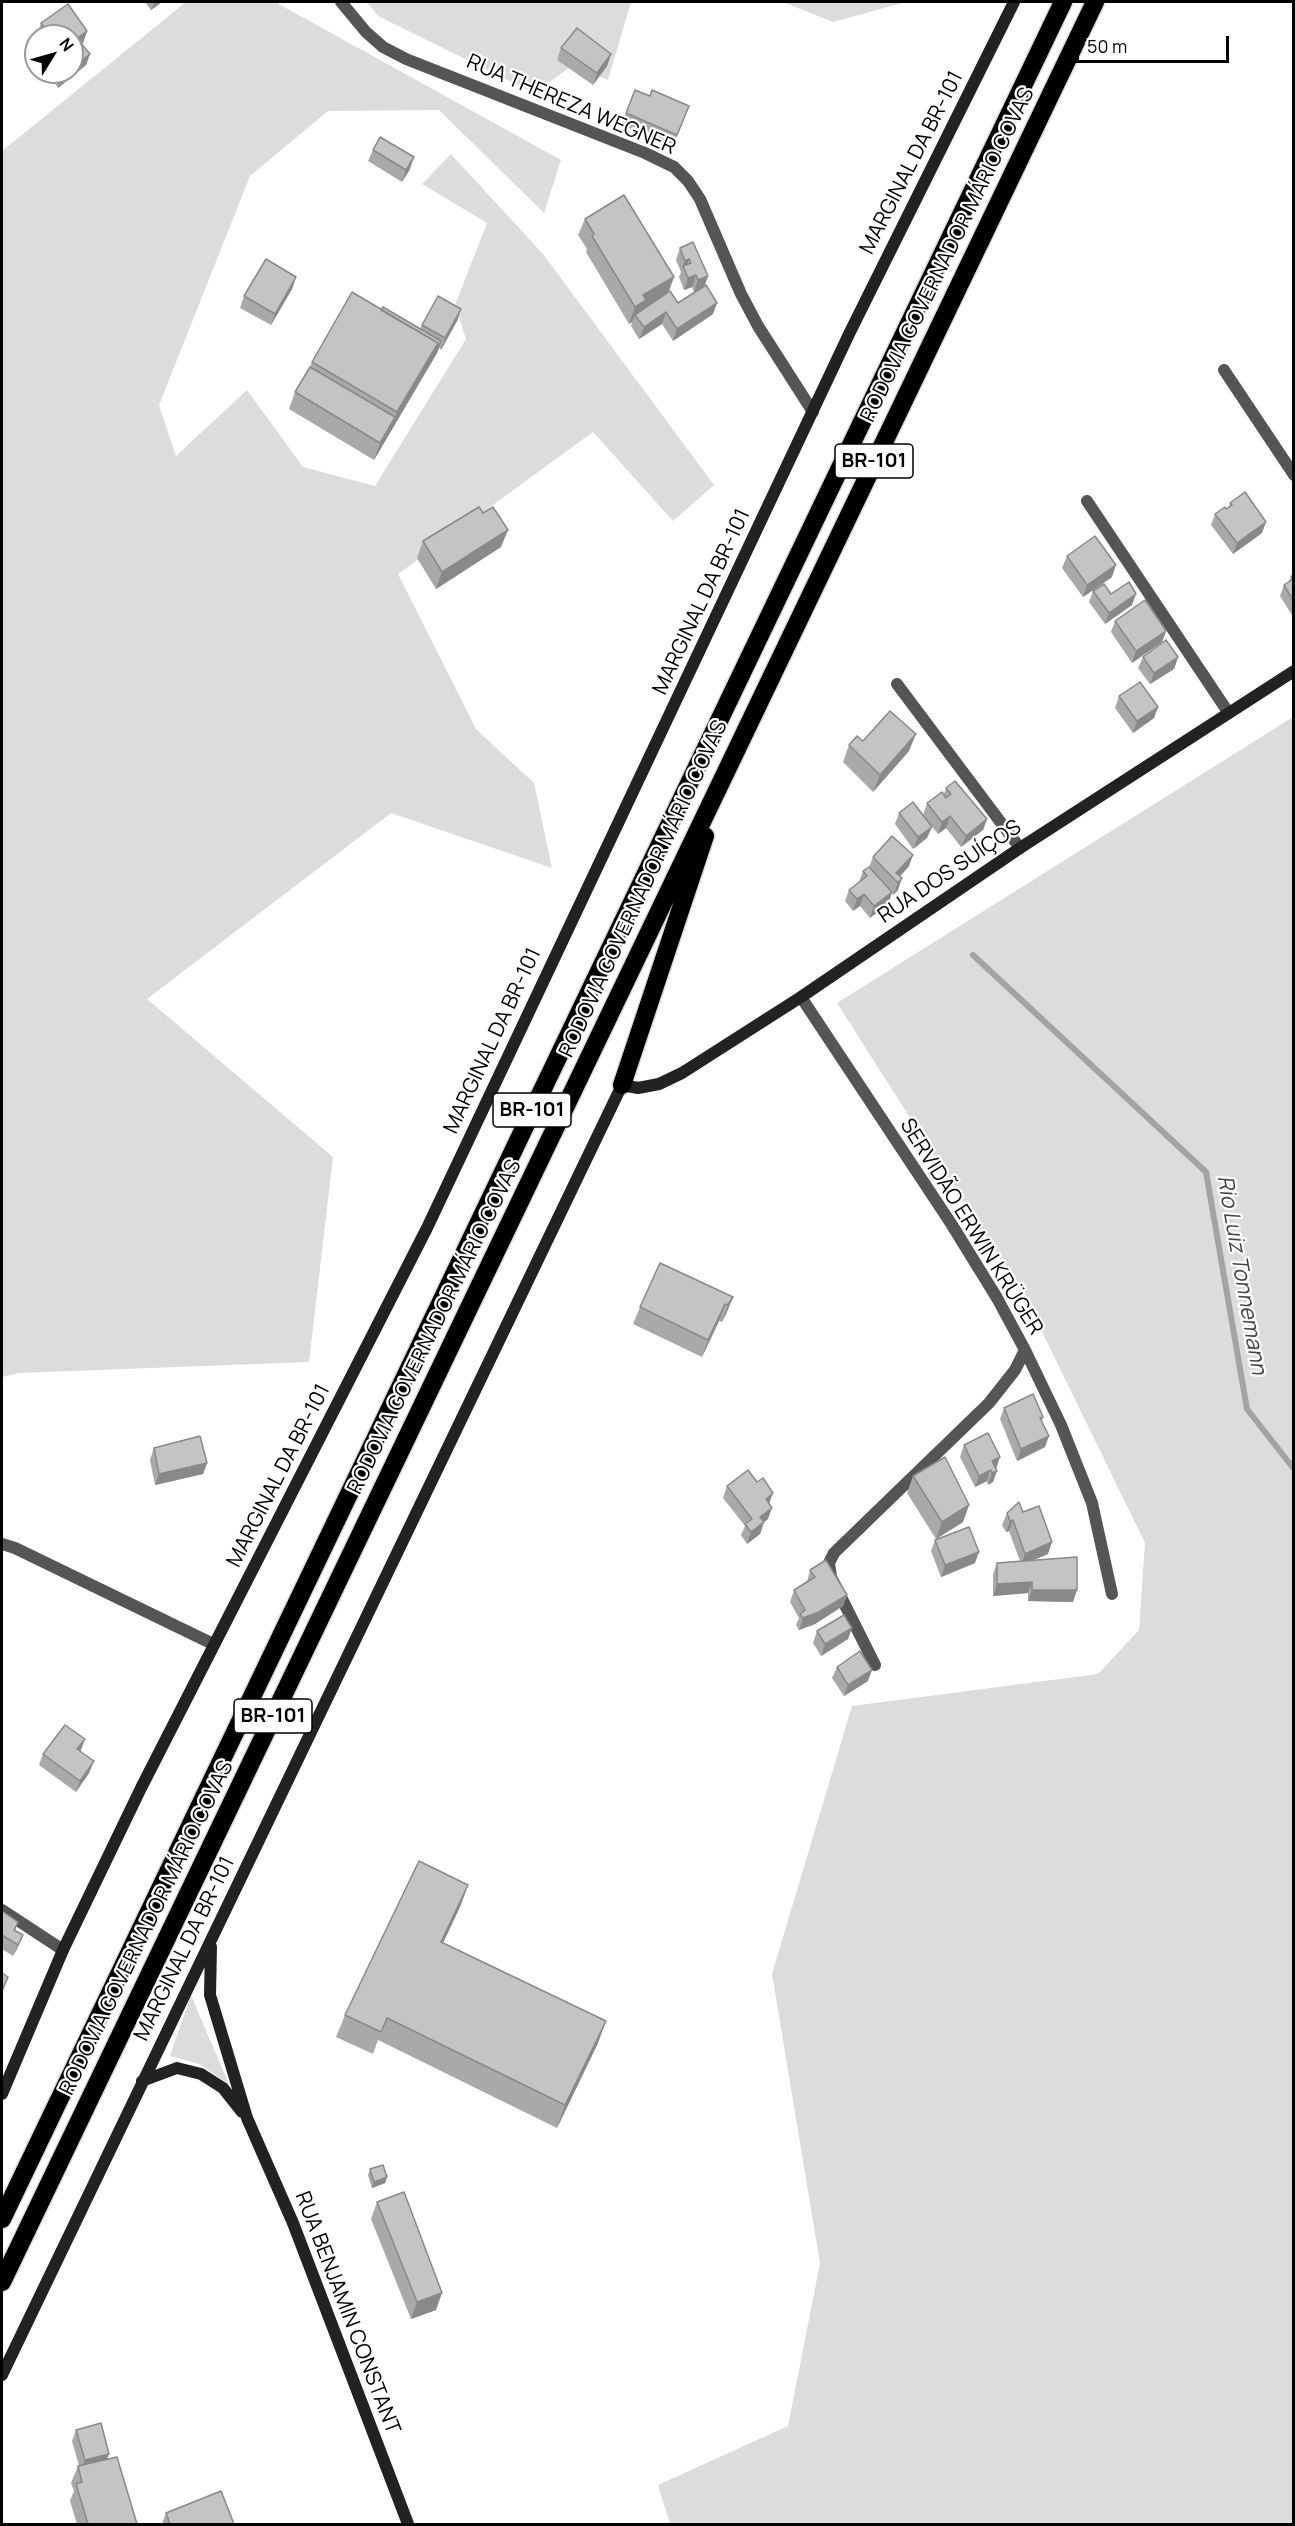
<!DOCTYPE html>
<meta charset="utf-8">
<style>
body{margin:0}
#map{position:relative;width:1295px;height:2526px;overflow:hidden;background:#fff;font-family:Manrope,sans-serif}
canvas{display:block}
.frame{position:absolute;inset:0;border:3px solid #000;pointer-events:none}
.north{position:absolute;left:24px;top:24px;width:60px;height:60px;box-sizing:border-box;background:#fff;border:2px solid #999;border-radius:50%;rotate:53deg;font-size:16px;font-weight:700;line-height:24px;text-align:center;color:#000}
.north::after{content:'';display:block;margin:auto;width:21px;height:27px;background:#000;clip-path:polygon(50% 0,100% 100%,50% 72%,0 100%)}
.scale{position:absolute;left:1076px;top:36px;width:153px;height:27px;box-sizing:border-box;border:3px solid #000;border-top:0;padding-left:8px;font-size:18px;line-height:21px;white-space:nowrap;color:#000;-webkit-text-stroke:4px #fff;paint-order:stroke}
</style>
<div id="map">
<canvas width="1295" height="2526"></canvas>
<div class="frame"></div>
<div class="north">N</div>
<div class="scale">50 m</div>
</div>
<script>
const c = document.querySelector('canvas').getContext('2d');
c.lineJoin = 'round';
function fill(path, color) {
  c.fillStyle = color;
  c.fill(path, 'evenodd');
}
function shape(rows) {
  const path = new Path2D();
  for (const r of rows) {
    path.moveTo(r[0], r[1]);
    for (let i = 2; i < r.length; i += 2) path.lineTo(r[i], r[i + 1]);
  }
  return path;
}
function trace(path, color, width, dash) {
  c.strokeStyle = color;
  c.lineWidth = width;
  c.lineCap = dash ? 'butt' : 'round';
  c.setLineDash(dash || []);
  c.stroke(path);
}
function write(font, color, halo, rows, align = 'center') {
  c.font = font + ' Manrope,sans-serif';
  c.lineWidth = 4.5;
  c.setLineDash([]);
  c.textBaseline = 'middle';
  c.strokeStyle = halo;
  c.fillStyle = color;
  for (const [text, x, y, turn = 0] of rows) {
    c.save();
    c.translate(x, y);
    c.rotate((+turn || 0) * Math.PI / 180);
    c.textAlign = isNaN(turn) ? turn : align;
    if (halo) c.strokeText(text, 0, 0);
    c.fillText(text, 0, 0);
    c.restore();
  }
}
fill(shape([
 [186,2,275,2,561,160,544,213,439,110,328,111,250,176,159,405,176,456,247,390,303,467,375,486,466,339,455,305,487,223,422,184,451,154,543,254,714,485,673,521,593,432,398,574,476,729,534,783,552,868,391,813,147,999,333,1157,309,1362,19,1373,2,1377,2,151],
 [367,2,631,2,608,80,573,65,534,93,378,16],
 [783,2,901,2,899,4,833,22],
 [1293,717,1293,2524,670,2524,658,2485,788,2426,820,2263,772,1974,852,1706,1098,1674,1139,1630,1145,1543,1028,1303,837,1003],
 [191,1995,204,2026,229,2084,199,2064,170,2056]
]), '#dcdcdc');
trace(shape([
 [973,955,1206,1172,1247,1409,1294,1469]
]), '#a3a3a3', 6);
const highway = shape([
 [622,1085,705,836],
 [2,2219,1063,2],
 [2,2282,1095,2]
]);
trace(highway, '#dbdbdb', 21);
trace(shape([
 [341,2,366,32,383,47,406,59,645,153,674,167,688,181,700,199,741,294,758,326,813,412],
 [1224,370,1294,475],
 [1087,501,1228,712],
 [897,684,1020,848],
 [801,997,952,1225,997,1298,1025,1350,1061,1425,1092,1503,1112,1594],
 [2,1544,15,1548,213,1644],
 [875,1665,831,1577,829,1563,834,1553,989,1403,1015,1370,1025,1350],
 [2,1910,63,1950]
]), '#555', 12);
trace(shape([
 [211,1947,210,1995,247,2118,293,2223,408,2524],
 [142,2081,177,2068,201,2074,223,2088,242,2112],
 [2,2094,63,1950,141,1788,427,1228,850,332,1014,2],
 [2,2375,622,1085,638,1088,659,1084,682,1073,801,997,1020,848,1294,671]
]), '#222', 12);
trace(highway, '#000', 18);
fill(shape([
 [145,2,162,2,151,10],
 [41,23,87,31,83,43,82,44,90,54,86,65,58,88,47,72,72,72,72,36,38,36,37,34],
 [561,48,611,54,607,66,593,85,557,60],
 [626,113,685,117,673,146,621,125],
 [373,150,410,169,402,182,368,161],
 [585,219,668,292,678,303,699,290,694,292,692,287,684,290,679,277,681,272,676,260,680,248,708,276,704,286,713,314,673,341,662,324,639,339,631,326,632,322,629,324,586,252,587,249,578,235],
 [296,277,292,289,271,325,240,308,244,296],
 [461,309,457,321,441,350,439,348,437,353,374,460,289,409,295,392,310,367,312,362,381,310,420,329,422,325],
 [1230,503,1262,533,1233,554,1211,525,1215,514,1226,509,1229,507],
 [423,541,501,547,436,589,417,558],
 [1067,556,1112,577,1083,597,1062,568],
 [1293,575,1293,614,1292,615,1280,596,1284,585,1289,581,1291,577],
 [1093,591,1111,594,1132,605,1105,624,1089,602],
 [1115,621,1166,631,1162,642,1132,663,1111,632],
 [1143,657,1178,657,1174,669,1150,684,1138,668],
 [1119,696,1158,707,1154,718,1133,733,1115,708],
 [863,741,909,751,873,792,843,762,849,745],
 [946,788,987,819,983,830,961,847,946,828,938,834,923,815,927,803,944,794],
 [899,813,927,838,913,849,895,824],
 [873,857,909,866,900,876,898,890,893,895,892,893,888,904,870,918,860,906,853,911,845,901,849,890,859,882,863,871,869,867],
 [733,1297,726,1314,722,1322,719,1321,702,1357,633,1324,640,1307],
 [1004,1408,1043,1417,1042,1422,1045,1447,1017,1461,1000,1419],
 [964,1445,996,1468,993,1482,988,1485,987,1481,975,1487,960,1457],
 [154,1448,207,1463,203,1474,155,1485,150,1460],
 [913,1476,969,1505,963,1522,936,1539,907,1493],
 [757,1482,769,1503,768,1519,764,1522,760,1534,747,1544,741,1535,745,1526,723,1498,727,1486],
 [1023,1512,1048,1554,1032,1561,1073,1602,1028,1601,1028,1593,993,1596,993,1574,997,1563,1020,1561,1009,1531,1006,1532,1002,1525,1007,1513],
 [935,1540,975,1563,941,1577,931,1551],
 [810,1570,847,1595,843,1606,815,1624,799,1630,796,1625,799,1618,790,1602,794,1590,807,1582],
 [852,1628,848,1639,821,1656,813,1643,817,1631],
 [837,1667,868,1681,844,1696,832,1678],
 [81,1750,80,1751,89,1773,76,1792,39,1765,43,1754],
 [468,1885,460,1907,443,1943,598,2043,557,2128,378,2040,373,2054,336,2037,345,2015],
 [2,1911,18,1922,15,1931,18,1947,13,1956,2,1949],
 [370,2169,387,2177,385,2183,372,2188,368,2175],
 [377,2202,436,2310,411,2319,371,2219],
 [76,2430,108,2459,137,2524,77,2524,70,2501,74,2491,71,2483,78,2466,79,2466,72,2441],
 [166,2513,234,2524,162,2524]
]), '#a9a9a9');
fill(shape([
 [155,2,162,2,151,10],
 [87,31,83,43,72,50,72,42],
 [90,54,86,65,58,88,62,76,68,72,72,72,72,68],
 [611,54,607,66,593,85,597,73],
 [414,157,410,169,402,182,406,170],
 [689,259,685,270,683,266,685,261],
 [696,275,692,287,684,290,688,278],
 [708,276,704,287,694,292,698,280],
 [296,277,292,289,271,325,275,314],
 [674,277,668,294,643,309,640,317,635,315,632,322,629,324,635,307,643,295],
 [717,303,713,314,673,341,677,329],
 [461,309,457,321,441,350,445,338],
 [666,312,662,324,639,339,644,327],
 [441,341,437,353,374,460,380,443,395,418,397,412,438,343],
 [1266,522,1262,533,1233,554,1237,543],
 [508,530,501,547,436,589,442,572],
 [1116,565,1112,577,1083,597,1087,585],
 [1136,594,1132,605,1105,624,1109,613],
 [1166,631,1162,642,1132,663,1136,651],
 [1178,657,1174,669,1150,684,1154,673],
 [1158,707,1154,718,1133,733,1137,721],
 [916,734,909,751,873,792,880,775],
 [950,816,946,828,938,834,942,822],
 [987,819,983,830,961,847,966,836],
 [932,827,927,838,913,849,918,837],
 [913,855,909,866,896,881,896,873],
 [902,878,898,890,893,895,898,883],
 [892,892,888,904,870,918,874,906],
 [864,894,860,906,853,911,857,899],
 [733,1297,726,1314,722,1322,728,1305],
 [725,1304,719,1321,702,1357,708,1340],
 [1049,1436,1045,1447,1017,1461,1021,1449],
 [1000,1457,996,1469,990,1471,987,1481,975,1487,979,1476,992,1461],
 [207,1463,203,1474,155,1485,159,1474],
 [997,1471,993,1482,988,1485,992,1473],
 [773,1493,769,1504,766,1499],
 [969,1505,963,1522,936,1539,942,1522],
 [772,1508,768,1519,756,1528,760,1517],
 [1013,1520,1009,1531,1006,1532,1010,1521],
 [764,1522,760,1534,747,1544,751,1532],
 [1052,1542,1048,1554,1021,1565,1025,1554],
 [979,1552,975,1563,941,1577,945,1565],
 [1032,1582,1028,1593,993,1596,997,1584],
 [1032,1590,1077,1590,1073,1602,1028,1601],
 [847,1595,843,1606,815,1624,799,1630,803,1618],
 [852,1628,848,1639,821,1656,825,1644],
 [872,1670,868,1681,844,1696,848,1685],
 [85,1739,81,1750,73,1761,77,1749],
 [94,1761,89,1773,76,1792,80,1781],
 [468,1885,460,1907,433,1964,441,1942],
 [23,1935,18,1947,13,1956,18,1945],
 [606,2021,598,2043,557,2128,565,2105],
 [387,2177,385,2183,372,2188,374,2182],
 [442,2293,436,2310,411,2319,417,2302],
 [109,2454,105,2465,81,2471,85,2460]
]), '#898989');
const building = shape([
 [68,4,87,31,72,42,72,36,50,36,41,23,68,4],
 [577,28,611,54,597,73,561,48,577,28],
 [80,42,90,54,72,68,72,48,80,42],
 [59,72,68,72,62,76,59,72],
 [635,90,650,96,652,90,689,106,677,135,626,113,635,90],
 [380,137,414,157,406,170,373,150,380,137],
 [624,195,674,277,643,295,646,300,635,307,592,236,594,234,585,219,624,195],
 [693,242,708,276,698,280,696,275,688,278,683,266,691,263,689,259,685,261,680,248,693,242],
 [266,259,296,277,275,314,244,296,266,259],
 [706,285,717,303,677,329,666,312,644,327,635,315,670,291,678,303,706,285],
 [352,292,438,343,397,412,312,362,352,292],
 [438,296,461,309,445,338,422,325,438,296],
 [383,307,441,341,434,354,438,343,381,310,383,307],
 [310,367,395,417,380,443,295,392,310,367],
 [1245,492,1266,522,1237,543,1215,514,1225,507,1226,509,1232,505,1230,503,1245,492],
 [479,507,483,513,493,507,508,530,442,572,423,541,479,507],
 [1095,536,1116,565,1087,585,1067,556,1095,536],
 [1293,575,1293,600,1284,585,1293,579,1291,577,1293,575],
 [1129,582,1136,594,1109,613,1093,591,1104,584,1111,594,1129,582],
 [1145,600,1166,631,1136,651,1115,621,1145,600],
 [1166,640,1178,657,1154,673,1143,657,1166,640],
 [1140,682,1158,707,1137,721,1119,696,1140,682],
 [890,711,916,734,880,775,849,745,857,736,863,741,890,711],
 [955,781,987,819,966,836,950,816,942,822,927,803,942,792,946,798,951,794,946,788,955,781],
 [913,802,932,827,918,837,899,813,913,802],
 [892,836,913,855,896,873,902,878,898,883,873,857,892,836],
 [869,867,892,892,874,906,864,894,857,899,849,890,867,876,863,871,869,867],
 [660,1263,733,1297,728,1305,725,1304,708,1340,640,1307,660,1263],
 [1033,1394,1043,1417,1040,1418,1049,1436,1021,1449,1004,1408,1033,1394],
 [988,1433,1000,1457,992,1461,997,1471,992,1473,991,1470,979,1476,964,1445,988,1433],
 [200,1436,207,1463,159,1474,154,1448,200,1436],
 [945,1457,969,1505,942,1522,913,1476,945,1457],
 [748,1470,757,1482,763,1478,773,1493,766,1499,772,1508,760,1517,764,1522,751,1532,745,1524,752,1519,727,1486,748,1470],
 [1019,1502,1023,1512,1039,1506,1052,1542,1025,1554,1013,1520,1010,1521,1007,1513,1019,1502],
 [969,1527,979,1552,945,1565,935,1540,969,1527],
 [1077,1557,1077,1590,1032,1590,1032,1582,997,1584,997,1563,1077,1557],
 [826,1560,847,1595,819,1612,803,1618,800,1614,805,1610,794,1590,815,1577,810,1570,826,1560],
 [844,1615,852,1628,825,1644,817,1631,844,1615],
 [860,1651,872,1670,848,1685,837,1667,860,1651],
 [65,1725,85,1739,77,1749,94,1761,80,1781,43,1754,65,1725],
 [419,1861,468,1885,441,1942,606,2021,565,2105,387,2018,381,2032,345,2015,419,1861],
 [2,1911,18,1922,14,1930,23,1935,18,1945,2,1935,2,1911],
 [2,1973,8,1977,2,1991,2,1973],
 [383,2165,387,2177,374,2182,370,2169,383,2165],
 [404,2192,442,2293,417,2302,377,2202,404,2192],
 [101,2423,109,2454,85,2460,76,2430,101,2423],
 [117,2457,137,2524,88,2524,76,2484,82,2482,78,2466,117,2457],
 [221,2491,234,2524,170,2524,166,2513,221,2491]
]);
fill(building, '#c4c4c4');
trace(building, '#898989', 1.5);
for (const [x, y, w] of [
 [874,461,78],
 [532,1110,78],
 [273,1716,78]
]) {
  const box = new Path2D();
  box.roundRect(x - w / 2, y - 17, w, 34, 4.5);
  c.fillStyle = '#fff';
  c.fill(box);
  trace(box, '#000', 1.5);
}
write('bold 20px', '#000', null, [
 ["BR-101",874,461],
 ["BR-101",532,1110],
 ["BR-101",273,1716]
]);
write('21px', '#000', '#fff', [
 ["RUA THEREZA WEGNER",571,105,23],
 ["MARGINAL DA BR-101",912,163,-63],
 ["RODOVIA GOVERNADOR MÁRIO COVAS",948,255,-64],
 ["MARGINAL DA BR-101",702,602,-65],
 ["RUA DOS SUÍÇOS",950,872,-34],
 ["RODOVIA GOVERNADOR MÁRIO COVAS",644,889,-65],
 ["MARGINAL DA BR-101",493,1041,-65],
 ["SERVIDÃO ERWIN KRÜGER",971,1227,58],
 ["RODOVIA GOVERNADOR MÁRIO COVAS",435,1327,-64],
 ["MARGINAL DA BR-101",279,1476,-63],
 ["RODOVIA GOVERNADOR MÁRIO COVAS",147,1928,-64],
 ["MARGINAL DA BR-101",185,1949,-64],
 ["RUA BENJAMIN CONSTANT",347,2313,69]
]);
write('italic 22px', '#444', '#fff', [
 ["Rio Luiz Tonnemann",1241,1275,80]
]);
</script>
